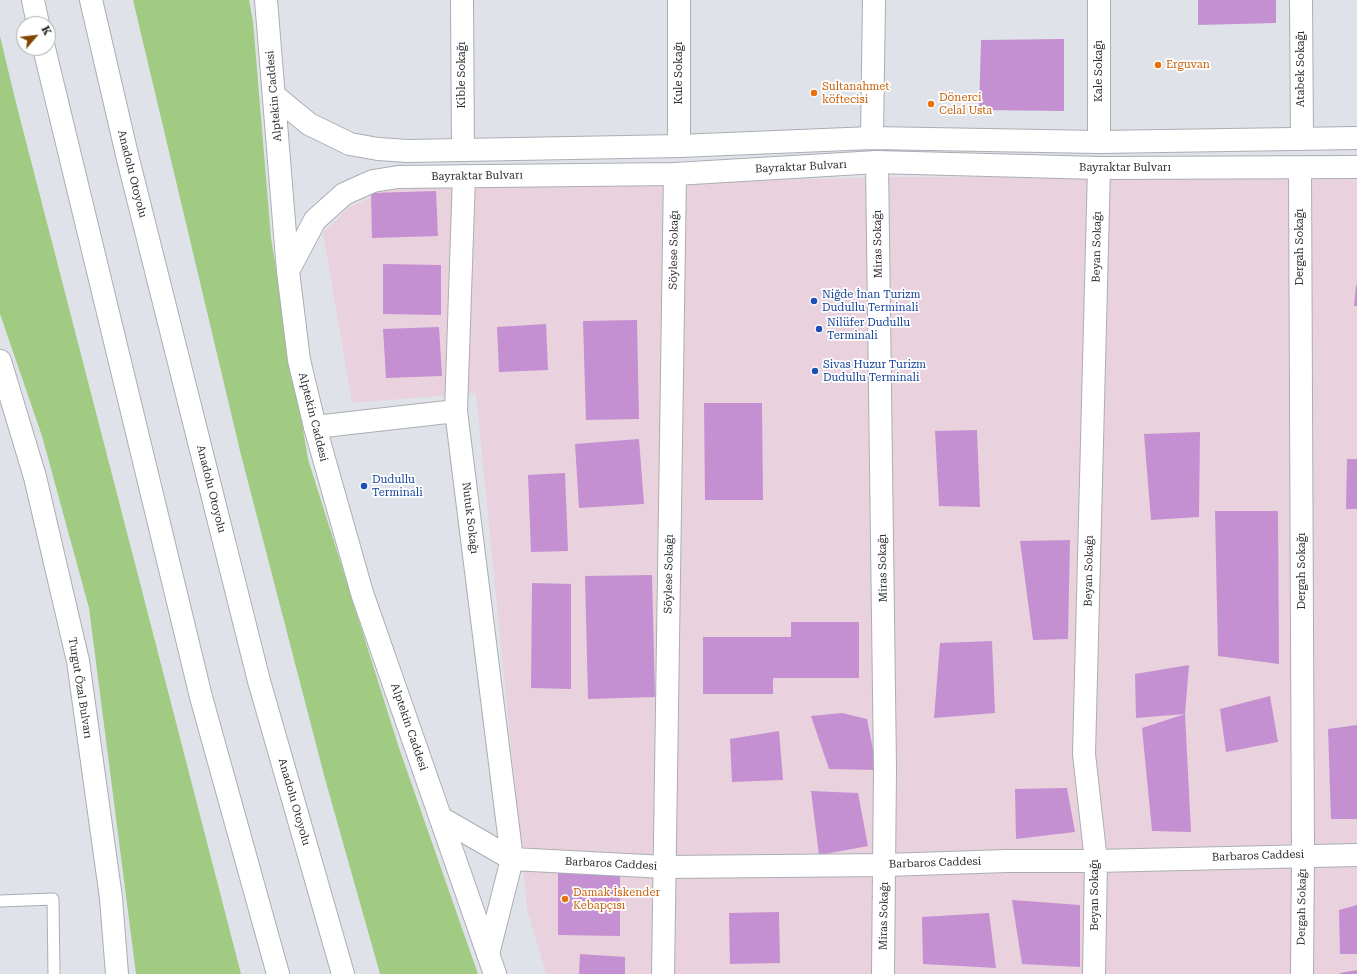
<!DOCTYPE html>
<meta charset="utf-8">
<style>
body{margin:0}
#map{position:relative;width:1357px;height:974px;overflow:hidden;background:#dfe3e9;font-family:"Roboto Serif",serif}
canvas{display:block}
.north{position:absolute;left:16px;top:16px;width:40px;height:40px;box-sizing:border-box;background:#fff;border:1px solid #abacad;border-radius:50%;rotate:62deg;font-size:11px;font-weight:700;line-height:16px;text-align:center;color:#2e2f31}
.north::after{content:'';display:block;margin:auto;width:14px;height:18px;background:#824601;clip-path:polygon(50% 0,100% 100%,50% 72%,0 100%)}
</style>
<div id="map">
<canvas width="1357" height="974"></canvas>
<div class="north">K</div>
</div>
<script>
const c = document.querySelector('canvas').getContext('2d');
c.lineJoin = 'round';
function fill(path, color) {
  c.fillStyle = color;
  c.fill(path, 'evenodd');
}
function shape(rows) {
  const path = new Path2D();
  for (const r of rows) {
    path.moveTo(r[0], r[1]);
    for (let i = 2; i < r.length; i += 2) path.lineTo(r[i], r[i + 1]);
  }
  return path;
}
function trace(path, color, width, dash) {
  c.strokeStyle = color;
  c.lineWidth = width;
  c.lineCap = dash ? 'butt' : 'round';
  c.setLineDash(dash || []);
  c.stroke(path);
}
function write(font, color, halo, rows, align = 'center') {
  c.font = font + ' "Roboto Serif",serif';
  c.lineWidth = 3.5;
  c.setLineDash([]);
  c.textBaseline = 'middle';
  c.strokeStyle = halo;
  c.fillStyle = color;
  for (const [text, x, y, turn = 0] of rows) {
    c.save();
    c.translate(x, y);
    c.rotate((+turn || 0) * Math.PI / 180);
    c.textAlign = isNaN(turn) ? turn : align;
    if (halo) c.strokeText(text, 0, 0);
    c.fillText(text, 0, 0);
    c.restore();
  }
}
fill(shape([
 [895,177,1357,177,1357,974,546,974,527,909,476,393,352,403,323,233,349,207,389,189]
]), '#e9d2dd');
fill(shape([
 [133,0,249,0,253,21,271,238,308,459,399,748,478,974,380,974,325,779,241,455],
 [0,36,15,99,241,974,136,974,89,608,42,436,0,314]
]), '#a1cb83');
fill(shape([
 [1198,0,1276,0,1276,23,1198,25],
 [1064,39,1064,111,979,110,981,40],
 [436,191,438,236,372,238,371,193],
 [383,264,441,265,441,315,383,314],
 [1356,285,1357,286,1357,306,1354,306],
 [637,320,639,419,586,420,583,321],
 [546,324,548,370,499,372,497,327],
 [439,327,442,376,386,378,383,329],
 [704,403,762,403,763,500,705,500],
 [977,430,980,507,939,506,935,431],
 [1200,432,1199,517,1151,520,1144,434],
 [639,439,644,504,579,508,575,444],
 [1347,459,1357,459,1357,509,1346,509],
 [565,473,568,551,531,552,528,475],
 [1215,511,1278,511,1279,664,1218,656],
 [1070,540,1068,639,1033,640,1020,541],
 [652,575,655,697,588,699,585,576],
 [532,583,571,584,571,689,531,688],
 [791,622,859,622,859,678,773,678,773,694,703,694,703,637,791,637],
 [992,641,995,713,934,718,940,643],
 [1189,665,1185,714,1136,718,1135,674],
 [1270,696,1278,742,1226,752,1220,709],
 [842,713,867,719,877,770,829,769,811,716],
 [1185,714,1191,832,1152,831,1142,728],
 [1357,725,1357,819,1331,819,1328,729],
 [779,731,783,780,732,782,730,739],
 [1067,788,1075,832,1016,839,1015,789],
 [811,791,858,793,868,846,819,855],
 [558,870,620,871,620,936,558,935],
 [1012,900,1080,905,1080,967,1022,964],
 [1357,905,1357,954,1340,954,1339,910],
 [779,912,780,963,730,964,729,913],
 [989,913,996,968,923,964,922,917],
 [580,954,625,957,625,974,579,974],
 [1357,970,1357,974,1340,974,1340,973]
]), '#c490d2');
const lane = shape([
 [0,901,53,899,54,974]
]);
const street = shape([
 [462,0,463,150],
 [679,0,679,146],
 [1301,0,1302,138],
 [872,138,874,0],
 [1099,142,1099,0],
 [877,162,885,768,883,974],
 [1300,169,1303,855,1302,974],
 [464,176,456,411,512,859,488,954],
 [315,427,456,411],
 [441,818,512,859,665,867,885,865,1008,861,1096,861,1357,855],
 [663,974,675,174],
 [1094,974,1096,861,1084,754,1099,168]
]);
const secondary = shape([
 [266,0,288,271,299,360,315,427,362,593,495,974],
 [275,96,309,124,350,144,378,149,408,151,679,146,872,138,1099,142,1357,138],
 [288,271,315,220,344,194,373,181,398,177,675,174,877,162,1099,168,1357,167],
 [0,361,35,477,78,661,111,898,117,974]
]);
const highway = shape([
 [33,0,38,24],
 [91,0,128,159,259,681,343,974],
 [44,48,201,697,278,974]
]);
trace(lane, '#aaaeb4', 13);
trace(street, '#aaaeb4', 24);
trace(secondary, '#aaaeb4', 24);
trace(highway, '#aaaeb4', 24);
trace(lane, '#fff', 11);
trace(street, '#fff', 22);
trace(secondary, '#fff', 22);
trace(highway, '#fff', 22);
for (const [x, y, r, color] of [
 [1158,65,4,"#e8710a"],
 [814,93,4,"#e8710a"],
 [931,104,4,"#e8710a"],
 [814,301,4,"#1a4fb4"],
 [819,329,4,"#1a4fb4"],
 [815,371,4,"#1a4fb4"],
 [364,486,4,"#1a4fb4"],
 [565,899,4,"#e8710a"]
]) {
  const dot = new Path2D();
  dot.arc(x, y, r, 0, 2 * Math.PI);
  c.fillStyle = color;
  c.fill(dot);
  trace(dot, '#fff', 1.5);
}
write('11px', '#c56008', '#fff', [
 ["Erguvan",1166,65],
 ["Sultanahmet",822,87],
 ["köftecisi",822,100],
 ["Dönerci",939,98],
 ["Celal Usta",939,111],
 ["Damak İskender",573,893],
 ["Kebapçısı",573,906]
], 'left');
write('11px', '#2e2f31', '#fff', [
 ["Atabek Sokağı",1301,69,-90],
 ["Kale Sokağı",1099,71,-90],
 ["Kule Sokağı",679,73,-90],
 ["Kible Sokağı",462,75,-90],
 ["Alptekin Caddesi",274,96,-95],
 ["Bayraktar Bulvarı",801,167,-3],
 ["Bayraktar Bulvarı",1125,168],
 ["Anadolu Otoyolu",132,174,76],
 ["Bayraktar Bulvarı",477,176,-1],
 ["Miras Sokağı",878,244,-91],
 ["Beyan Sokağı",1097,247,-89],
 ["Dergah Sokağı",1300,247,-90],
 ["Söylese Sokağı",674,250,-89],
 ["Alptekin Caddesi",313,417,76],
 ["Anadolu Otoyolu",211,489,76],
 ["Nutuk Sokağı",470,518,83],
 ["Miras Sokağı",883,568,-91],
 ["Beyan Sokağı",1089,571,-89],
 ["Dergah Sokağı",1302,571,-90],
 ["Söylese Sokağı",669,574,-89],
 ["Turgut Özal Bulvarı",80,688,81],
 ["Alptekin Caddesi",409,727,71],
 ["Anadolu Otoyolu",294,802,74],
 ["Barbaros Caddesi",1258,856,-2],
 ["Barbaros Caddesi",935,863,-2],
 ["Barbaros Caddesi",611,864,3],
 ["Beyan Sokağı",1095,895,-90],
 ["Dergah Sokağı",1302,907,-89],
 ["Miras Sokağı",884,916,-89]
]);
write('11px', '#164399', '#fff', [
 ["Niğde İnan Turizm",822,295],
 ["Dudullu Terminali",822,308],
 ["Nilüfer Dudullu",827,323],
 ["Terminali",827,336],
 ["Sivas Huzur Turizm",823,365],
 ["Dudullu Terminali",823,378],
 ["Dudullu",372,480],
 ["Terminali",372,493]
], 'left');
</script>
